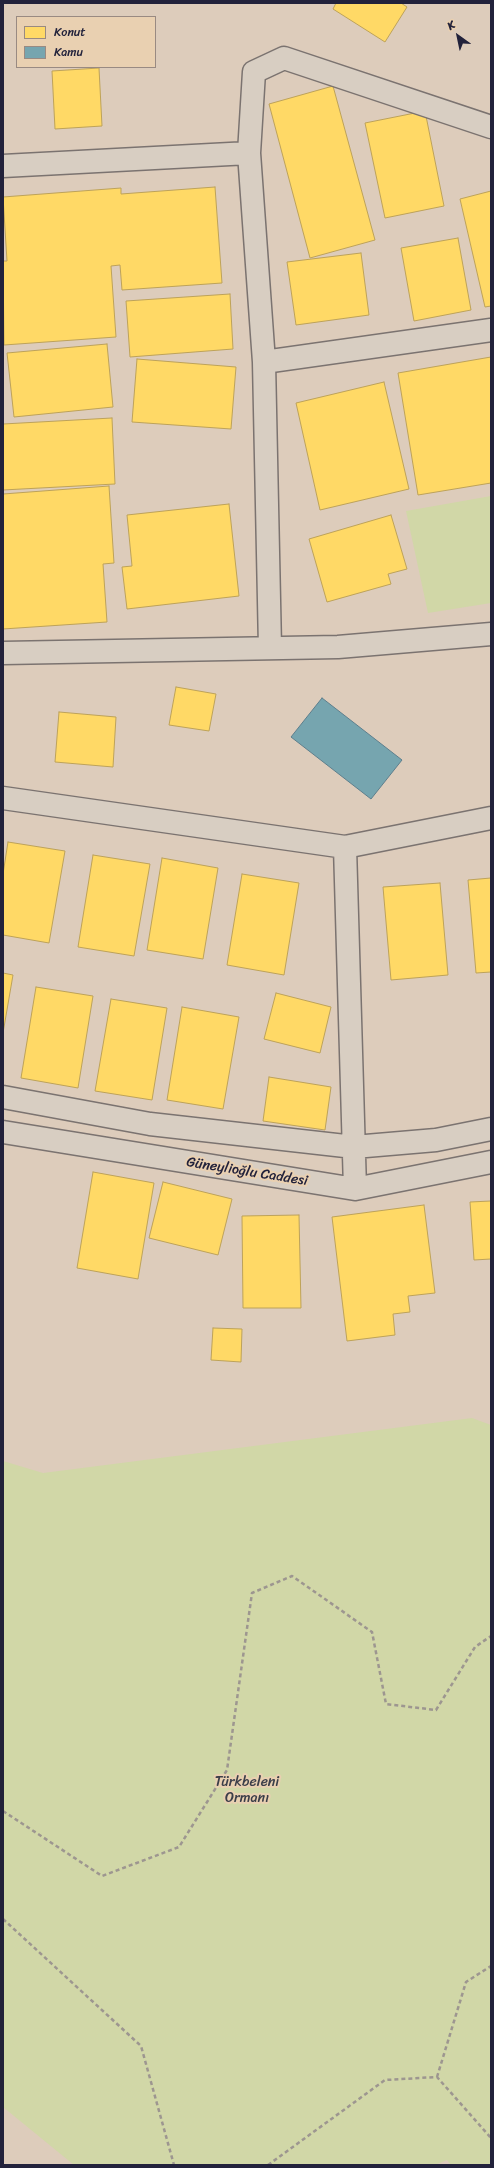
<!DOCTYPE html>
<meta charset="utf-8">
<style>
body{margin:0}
#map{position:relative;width:494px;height:2168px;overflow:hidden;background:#dcb;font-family:Sriracha,sans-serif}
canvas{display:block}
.frame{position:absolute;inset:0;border:4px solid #22223b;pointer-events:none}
.legend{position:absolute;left:16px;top:16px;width:140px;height:52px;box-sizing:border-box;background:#e9d0b1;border:1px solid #998a82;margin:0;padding:5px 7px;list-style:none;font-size:12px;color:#22223b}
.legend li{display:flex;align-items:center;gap:8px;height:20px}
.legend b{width:20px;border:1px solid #998a82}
.north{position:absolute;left:438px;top:16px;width:40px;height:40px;-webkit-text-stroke:3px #e9d0b1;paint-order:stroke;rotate:327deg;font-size:11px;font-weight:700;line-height:16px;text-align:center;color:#22223b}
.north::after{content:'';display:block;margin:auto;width:14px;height:18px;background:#22223b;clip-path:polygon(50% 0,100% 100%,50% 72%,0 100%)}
</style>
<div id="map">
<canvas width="494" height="2168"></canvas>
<div class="frame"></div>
<ul class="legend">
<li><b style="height:11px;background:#ffd966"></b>Konut</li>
<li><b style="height:11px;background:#76a5af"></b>Kamu</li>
</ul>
<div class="north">K</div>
</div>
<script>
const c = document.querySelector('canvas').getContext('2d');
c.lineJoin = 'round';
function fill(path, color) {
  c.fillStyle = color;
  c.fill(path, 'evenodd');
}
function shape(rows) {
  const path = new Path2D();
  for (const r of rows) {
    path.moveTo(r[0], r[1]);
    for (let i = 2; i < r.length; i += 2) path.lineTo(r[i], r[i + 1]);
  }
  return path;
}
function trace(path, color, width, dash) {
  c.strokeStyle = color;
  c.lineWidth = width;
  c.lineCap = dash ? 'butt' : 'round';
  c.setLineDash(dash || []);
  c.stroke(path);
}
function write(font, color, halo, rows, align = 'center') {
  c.font = font + ' Sriracha,sans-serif';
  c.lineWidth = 4;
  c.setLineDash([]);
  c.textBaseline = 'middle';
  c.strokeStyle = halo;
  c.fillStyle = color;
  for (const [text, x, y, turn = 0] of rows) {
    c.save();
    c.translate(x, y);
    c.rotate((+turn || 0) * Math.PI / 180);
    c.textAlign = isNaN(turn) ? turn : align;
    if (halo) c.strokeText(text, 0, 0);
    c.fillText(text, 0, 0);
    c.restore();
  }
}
fill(shape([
 [491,496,491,603,428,613,406,511],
 [472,1418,491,1425,491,2165,451,2165,447,2160,435,2165,74,2165,3,2107,3,1461,43,1473]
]), '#d1d7a7');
const homes = shape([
 [336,3,401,3,407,7,385,42,333,9,336,3],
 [99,68,102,126,55,129,52,71,99,68],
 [333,86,375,240,310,258,269,104,333,86],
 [425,111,444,206,385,218,365,123,425,111],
 [215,187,222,283,122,290,120,265,111,266,116,337,4,345,3,261,7,261,3,197,121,188,121,194,215,187],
 [491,191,491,306,485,307,460,199,491,191],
 [458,238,471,310,414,321,401,248,458,238],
 [361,253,369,315,296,325,287,262,361,253],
 [230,294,233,349,130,357,126,301,230,294],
 [107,344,113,407,14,417,7,353,107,344],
 [491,357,491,483,418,495,398,373,491,357],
 [137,359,236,367,231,429,132,422,137,359],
 [384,382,409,489,320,510,296,403,384,382],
 [112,418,115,484,3,490,3,424,112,418],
 [109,486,114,563,103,564,107,622,3,629,3,494,109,486],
 [229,504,239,596,127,609,122,567,132,566,127,515,229,504],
 [391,515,407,569,388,574,391,584,327,602,309,539,391,515],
 [176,687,216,694,209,731,169,725,176,687],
 [59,712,116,717,113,767,55,762,59,712],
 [8,842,65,851,49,943,3,935,3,874,8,842],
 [93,855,150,864,134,956,78,947,93,855],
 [162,858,218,868,203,959,147,950,162,858],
 [242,874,299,883,284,975,227,965,242,874],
 [491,878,491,972,476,973,468,880,491,878],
 [440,883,448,975,391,980,383,887,440,883],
 [3,973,13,975,3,1033,3,973],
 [36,987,93,996,78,1088,21,1078,36,987],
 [276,993,331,1007,320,1053,264,1039,276,993],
 [111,999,167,1008,152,1100,95,1091,111,999],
 [182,1007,239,1017,223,1109,167,1100,182,1007],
 [269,1077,331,1087,325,1130,263,1121,269,1077],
 [93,1172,154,1183,138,1279,77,1268,93,1172],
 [163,1182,232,1199,218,1255,149,1238,163,1182],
 [491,1201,491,1259,474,1260,470,1202,491,1201],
 [424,1205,435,1293,408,1296,410,1312,393,1314,395,1335,347,1341,332,1217,424,1205],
 [299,1215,301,1308,243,1308,242,1216,299,1215],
 [213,1328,242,1329,241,1362,211,1360,213,1328]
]);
fill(homes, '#ffd966');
trace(homes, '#bda259', 1);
const public = shape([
 [322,698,402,760,371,799,291,737,322,698]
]);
fill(public, '#76a5af');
trace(public, '#5d7e8c', 1);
const minor = shape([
 [491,127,284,58,254,72,249,153,264,362,491,330],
 [3,166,249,153],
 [264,362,270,648],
 [3,653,338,647,491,634],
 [3,798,345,847,491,818],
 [345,847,355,1189],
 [3,1097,150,1124,354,1147,436,1140,491,1129],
 [3,1132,355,1189,491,1162]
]);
trace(minor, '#7b7370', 25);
trace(shape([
 [3,1811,102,1876,179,1847,227,1770,252,1593,292,1576,372,1632,386,1704,436,1710,475,1647,491,1636],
 [3,1919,141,2046,174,2165],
 [437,2077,466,1982,491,1966],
 [268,2165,385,2080,437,2077,491,2138]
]), '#9d9690', 2.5, [4, 3]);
trace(minor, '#d8cec2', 22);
write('14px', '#22223b', '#e9d0b1', [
 ["Güneylioğlu Caddesi",247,1172,9]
]);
write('14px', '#3b3e49', '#e9d0b1', [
 ["Türkbeleni",247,1782],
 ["Ormanı",247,1798]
]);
</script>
